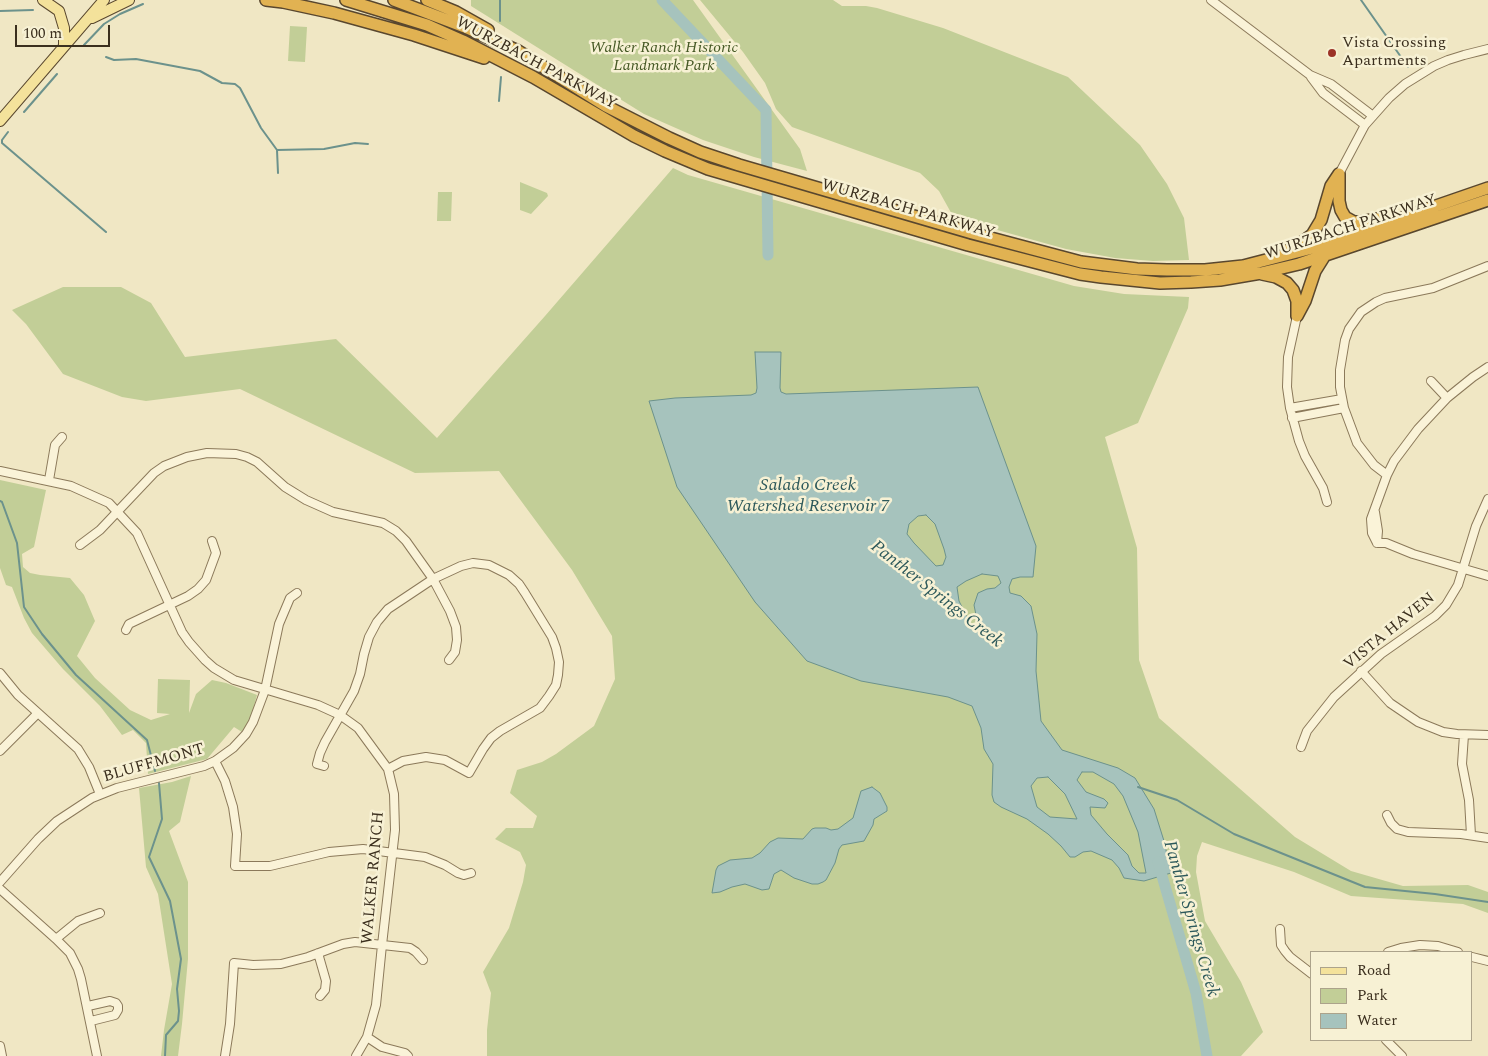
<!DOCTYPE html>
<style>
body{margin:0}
#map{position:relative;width:1488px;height:1056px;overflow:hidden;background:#f0e7c4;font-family:Spectral,serif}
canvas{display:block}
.legend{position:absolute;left:1310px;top:951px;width:162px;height:90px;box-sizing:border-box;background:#f7f1d4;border:1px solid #aca38b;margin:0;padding:6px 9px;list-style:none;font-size:15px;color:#3b2f1e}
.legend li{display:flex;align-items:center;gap:10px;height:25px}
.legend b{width:25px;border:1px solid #aca38b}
.scale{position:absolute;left:15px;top:25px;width:95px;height:22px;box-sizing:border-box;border:2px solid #3b2f1e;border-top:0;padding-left:6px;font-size:15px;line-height:18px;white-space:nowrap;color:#3b2f1e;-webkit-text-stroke:4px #f7f1d4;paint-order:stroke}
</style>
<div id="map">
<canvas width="1488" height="1056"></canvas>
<ul class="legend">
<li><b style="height:6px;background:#f4e29b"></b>Road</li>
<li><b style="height:14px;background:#c2ce97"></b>Park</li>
<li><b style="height:14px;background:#a6c3bd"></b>Water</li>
</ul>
<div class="scale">100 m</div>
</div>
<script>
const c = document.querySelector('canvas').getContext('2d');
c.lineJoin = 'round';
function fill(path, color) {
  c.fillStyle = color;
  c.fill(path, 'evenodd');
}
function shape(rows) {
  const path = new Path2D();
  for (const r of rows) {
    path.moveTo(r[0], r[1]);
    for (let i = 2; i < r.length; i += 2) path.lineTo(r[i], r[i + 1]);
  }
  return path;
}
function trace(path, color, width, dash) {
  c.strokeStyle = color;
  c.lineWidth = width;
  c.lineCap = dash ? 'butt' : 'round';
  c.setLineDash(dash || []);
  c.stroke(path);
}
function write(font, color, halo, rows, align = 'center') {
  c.font = font + ' Spectral,serif';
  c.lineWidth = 5;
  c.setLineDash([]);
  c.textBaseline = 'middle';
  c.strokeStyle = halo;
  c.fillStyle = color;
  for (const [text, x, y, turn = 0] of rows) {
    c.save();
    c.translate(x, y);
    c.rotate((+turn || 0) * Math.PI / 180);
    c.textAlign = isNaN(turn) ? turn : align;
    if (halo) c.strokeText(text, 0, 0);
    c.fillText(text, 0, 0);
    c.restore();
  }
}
fill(shape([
 [471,0,693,0,800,149,807,171,754,157,703,140,644,114,471,6],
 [700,0,833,0,842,6,866,6,877,8,943,28,1068,77,1140,145,1167,184,1184,218,1189,260,1153,261,1115,258,1066,249,954,218,939,191,920,173,792,127,776,109,765,83,743,52],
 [290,26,307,27,305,62,288,61],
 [673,168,688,175,1074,286,1124,294,1189,297,1188,308,1138,423,1105,437,1137,548,1139,660,1159,718,1295,837,1351,871,1403,886,1468,885,1488,892,1488,913,1463,904,1351,896,1294,872,1202,842,1197,856,1196,872,1205,921,1241,982,1263,1032,1241,1056,487,1056,487,1030,491,993,483,972,509,928,523,882,526,865,520,852,495,839,506,828,533,828,537,816,510,793,517,770,542,762,556,754,594,726,615,679,612,636,572,570,499,471,415,473,240,389,146,401,122,397,63,374,26,324,12,310,63,287,121,287,151,303,185,357,336,339,437,438,545,316],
 [520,182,547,193,548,196,531,214,520,210],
 [438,192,452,192,451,221,437,221],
 [0,480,46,490,34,547,22,554,23,567,30,573,40,575,70,578,84,595,95,621,77,656,95,678,130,710,151,720,170,714,157,713,158,679,190,680,189,713,196,694,212,680,226,683,257,695,251,717,242,732,234,727,207,759,148,774,146,743,133,730,122,735,100,706,63,669,32,633,24,618,12,587,6,585,0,568],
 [191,776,180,822,169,831,188,882,188,959,182,1024,178,1056,161,1056,164,1030,172,984,158,894,146,867,139,788,172,782]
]), '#c2ce97');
const water = shape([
 [755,352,781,352,780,388,781,392,786,394,978,387,1036,546,1033,577,1020,577,1012,579,1009,587,1010,593,1021,596,1031,606,1037,634,1036,671,1041,721,1062,750,1118,768,1135,778,1154,809,1164,841,1171,873,1144,881,1124,878,1119,868,1112,860,1091,851,1083,852,1075,857,1070,857,1061,846,1048,834,1027,819,1001,807,994,802,992,795,993,764,984,749,981,728,972,706,948,697,861,681,807,661,755,602,677,487,649,401,675,398,751,395,756,393,757,388,755,352],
 [926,515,935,524,944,549,946,557,943,565,936,566,914,543,907,534,909,524,918,516,926,515],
 [982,574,998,576,1001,583,995,588,987,589,978,593,974,605,977,620,976,626,972,625,966,615,959,601,957,587,966,581,982,574],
 [1082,772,1093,772,1114,784,1123,796,1138,832,1146,873,1139,873,1132,866,1128,855,1107,834,1091,815,1090,807,1105,808,1108,803,1104,799,1086,792,1077,780,1082,772],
 [1048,777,1065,794,1077,819,1050,817,1037,807,1031,786,1037,778,1048,777],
 [872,787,880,793,887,807,887,811,874,819,873,825,864,841,842,845,839,849,835,863,826,880,823,882,818,884,812,884,794,878,781,870,774,874,769,889,762,890,745,884,732,887,720,892,712,893,716,870,718,866,730,860,752,858,760,853,770,842,778,838,803,839,812,829,815,828,826,828,831,830,838,829,853,818,861,791,872,787]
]);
fill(water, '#a6c3bd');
trace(water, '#6c928c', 1);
trace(shape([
 [1361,0,1408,67],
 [0,11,33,10],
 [500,21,500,0],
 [84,45,104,24,120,14,143,4],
 [106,57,114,60,136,59,200,71,222,83,235,84,240,88,261,128,277,150,324,149,355,143,368,144],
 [499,101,501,77],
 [24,112,57,74],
 [8,132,2,140,2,143,106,232],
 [277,150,278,173],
 [0,501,2,502,17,543,24,607,42,634,76,675,147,740,155,771],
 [159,783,162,819,149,857,170,901,181,959,177,989,179,1011,178,1021,166,1035,165,1056],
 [1138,787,1177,800,1234,834,1365,887,1435,894,1488,902]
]), '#6c928c', 2);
trace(shape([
 [662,0,766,110,768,255],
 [1158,862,1196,993,1207,1056]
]), '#a6c3bd', 11);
const minor = shape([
 [1211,0,1310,75,1331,84,1373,116],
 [1311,77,1323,93,1365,125],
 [1339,174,1365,125,1389,98,1405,84,1434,66,1448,60,1464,55,1488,49],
 [1297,316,1288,357,1287,387,1290,408,1299,441,1305,456,1323,488,1327,502],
 [1431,381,1447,398],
 [1290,408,1342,399],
 [1292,418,1344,408],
 [0,471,71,486,109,503,137,533,182,632,189,642,205,660,214,668,234,680,318,705,340,715,358,728,388,769,394,794,395,830,382,945,376,1005,367,1037,356,1056],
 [1387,475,1374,465,1357,443,1344,408,1340,387,1340,370,1345,340,1349,329,1361,312,1376,302,1385,298,1433,288,1488,266],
 [49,480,55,445,62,437],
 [1375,512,1378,531,1377,543],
 [1377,543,1372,533,1371,519,1387,475,1394,461,1418,429,1447,398,1473,377,1488,367],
 [1377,543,1386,543,1413,554,1488,576],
 [80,545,100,530,154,473,164,466,187,457,207,453,236,454,247,457,257,462,285,487,306,500,333,512,383,523,396,531,406,541,433,579,450,611,456,627,457,640,455,652,449,660],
 [126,630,129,624,188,596,198,589,206,580,216,553,212,541],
 [1361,671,1390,703,1418,722,1443,732,1457,734,1488,735],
 [0,673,18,695,78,749,89,767,100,794],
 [1464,735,1462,764,1469,800,1471,835],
 [1301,747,1307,731,1334,697,1381,654,1435,616,1446,605,1458,585,1476,526,1488,499],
 [0,751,38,713],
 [215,761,225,781,233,807,237,834,235,866,270,866,329,852,363,849,425,857,445,865,458,873,464,875,471,873],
 [324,766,317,764,320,753,325,742,354,691,360,674,364,654,369,637,377,622,388,609,433,579,461,566,473,563,489,565,509,575,519,584,525,593,552,637,556,648,559,662,558,675,556,685,549,696,540,708,500,731,491,738,483,749,469,773,445,760,426,757,403,761,388,769],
 [1387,815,1391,823,1397,829,1408,832,1461,834,1488,838],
 [0,882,38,839,57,821,92,798,117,788,204,766,215,761,233,748,246,734,253,722,265,690,279,624,290,598,297,593],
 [0,889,56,939,70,953,78,969,81,979,97,1056],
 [1280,929,1281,945,1285,951,1290,957,1312,974],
 [56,939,78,921,100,913],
 [1388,952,1401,948,1420,945,1438,946,1458,952],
 [318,953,326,981,325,990,320,996],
 [1472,957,1488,961],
 [88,1006,110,1001,116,1003,118,1006,118,1010,115,1015,91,1021],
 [367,1037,382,1047,405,1053,408,1056],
 [1386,1040,1402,1056],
 [0,1046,2,1056],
 [225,1056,230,1024,234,963,253,965,281,964,308,957,343,944,355,942,410,948,416,952,423,960]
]);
const major = shape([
 [43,0,59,11,64,28,64,46],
 [92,18,129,0],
 [0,121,104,0]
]);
const highway = shape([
 [266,0,283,2,334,13,414,35,484,58],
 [346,0,427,25,463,41,533,77,634,136,665,151,708,169,968,245,1080,274,1101,277,1160,283,1191,282,1220,280,1261,273,1299,264,1488,200],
 [394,0,465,27,518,51,606,106,669,138,700,152,739,165,972,233,1081,262,1137,269,1167,270,1205,270,1243,266,1320,246,1488,188],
 [427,0,456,12,488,30],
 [1339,174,1339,201,1341,210,1345,217,1354,222,1361,222,1377,219],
 [1288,250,1301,243,1312,235,1321,220,1331,186,1339,174],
 [1262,274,1276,277,1287,283,1293,290,1297,301,1297,315],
 [1297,316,1305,301,1315,271,1325,255]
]);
trace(minor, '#8b795a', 10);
trace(major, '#59472e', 12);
trace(highway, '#59472e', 14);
trace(minor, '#faf3d8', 8);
trace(major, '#f4e29b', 10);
trace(highway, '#e1b252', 11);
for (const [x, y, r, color] of [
 [1332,53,5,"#9c3327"]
]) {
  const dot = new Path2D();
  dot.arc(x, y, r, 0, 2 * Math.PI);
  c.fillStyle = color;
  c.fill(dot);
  trace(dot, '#f7f1d4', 2);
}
write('16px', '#3b2f1e', '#f7f1d4', [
 ["Vista Crossing",1342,44],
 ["Apartments",1342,62]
], 'left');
write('italic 16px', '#455824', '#f7f1d4', [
 ["Walker Ranch Historic",664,49],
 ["Landmark Park",664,67]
]);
write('16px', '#3b2f1e', '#f7f1d4', [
 ["WURZBACH PARKWAY",536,64,28],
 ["WURZBACH PARKWAY",908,210,16],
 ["WURZBACH PARKWAY",1351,228,-18],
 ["VISTA HAVEN",1390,632,-39],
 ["BLUFFMONT",154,764,-16],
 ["WALKER RANCH",374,878,-85]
]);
write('italic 18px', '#2d595b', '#f7f1d4', [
 ["Salado Creek",808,486],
 ["Watershed Reservoir 7",808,507],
 ["Panther Springs Creek",936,595,38],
 ["Panther Springs Creek",1190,919,74]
]);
</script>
